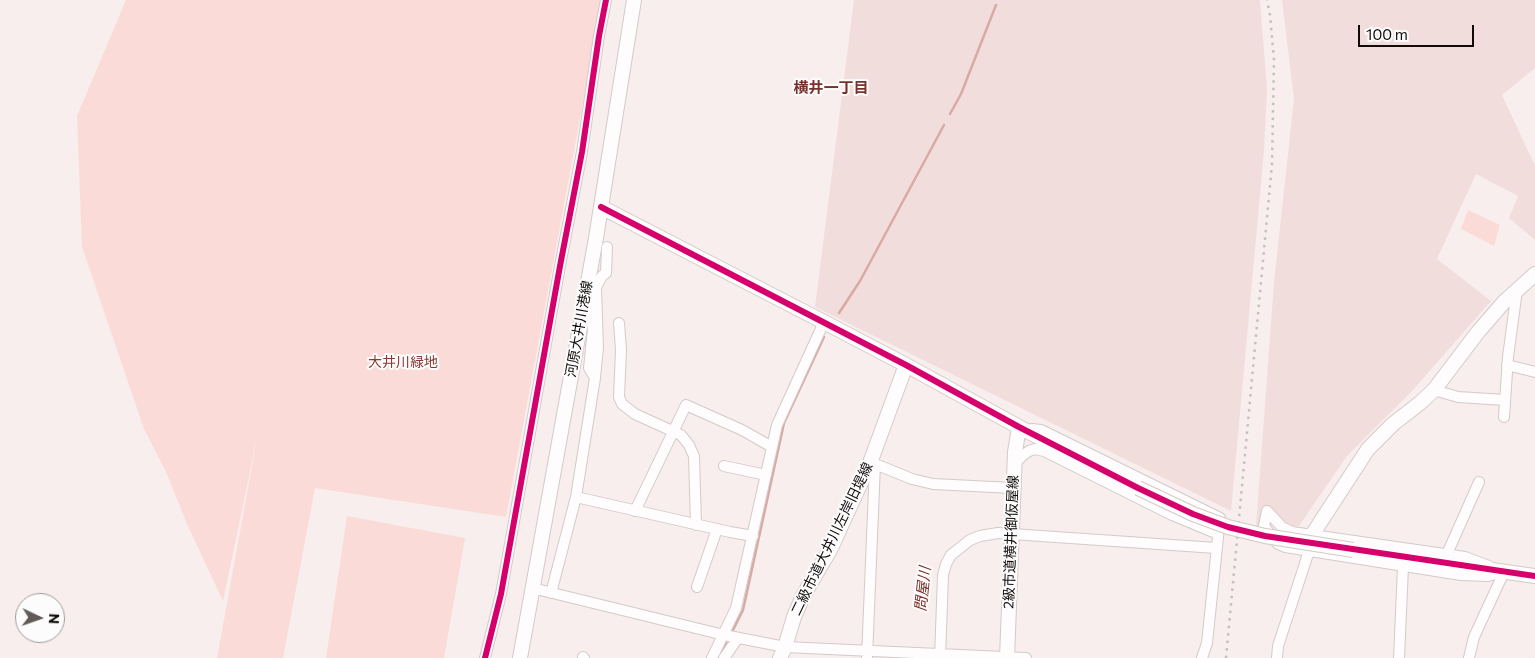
<!DOCTYPE html>
<meta charset="utf-8">
<style>
body{margin:0}
#map{position:relative;width:1535px;height:658px;overflow:hidden;background:#f8eeed;font-family:Commissioner,sans-serif}
canvas{display:block}
.north{position:absolute;left:15px;top:593px;width:50px;height:50px;box-sizing:border-box;background:#fcfcfc;border:1px solid #9e9c9b;border-radius:50%;rotate:93deg;font-size:14px;font-weight:700;line-height:20px;text-align:center;color:#120b0a}
.north::after{content:'';display:block;margin:auto;width:18px;height:22px;background:#625a59;clip-path:polygon(50% 0,100% 100%,50% 72%,0 100%)}
.scale{position:absolute;left:1358px;top:25px;width:116px;height:22px;box-sizing:border-box;border:2px solid #120b0a;border-top:0;padding-left:6px;font-size:15px;line-height:18px;white-space:nowrap;color:#120b0a;-webkit-text-stroke:4px #fcfcfc;paint-order:stroke}
</style>
<div id="map">
<canvas width="1535" height="658"></canvas>
<div class="north">N</div>
<div class="scale">100 m</div>
</div>
<script>
const c = document.querySelector('canvas').getContext('2d');
c.lineJoin = 'round';
function fill(path, color) {
  c.fillStyle = color;
  c.fill(path, 'evenodd');
}
function shape(rows) {
  const path = new Path2D();
  for (const r of rows) {
    path.moveTo(r[0], r[1]);
    for (let i = 2; i < r.length; i += 2) path.lineTo(r[i], r[i + 1]);
  }
  return path;
}
function trace(path, color, width, dash) {
  c.strokeStyle = color;
  c.lineWidth = width;
  c.lineCap = dash ? 'butt' : 'round';
  c.setLineDash(dash || []);
  c.stroke(path);
}
function write(font, color, halo, rows, align = 'center') {
  c.font = font + ' Commissioner,"Noto Sans JP",sans-serif';
  c.lineWidth = 4;
  c.setLineDash([]);
  c.textBaseline = 'middle';
  c.strokeStyle = halo;
  c.fillStyle = color;
  for (const [text, x, y, turn = 0] of rows) {
    c.save();
    c.translate(x, y);
    c.rotate((+turn || 0) * Math.PI / 180);
    c.textAlign = isNaN(turn) ? turn : align;
    if (halo) c.strokeText(text, 0, 0);
    c.fillText(text, 0, 0);
    c.restore();
  }
}
fill(shape([
 [854,0,1260,0,1267,89,1264,151,1231,511,815,307],
 [1282,0,1535,0,1535,68,1502,95,1535,166,1535,240,1509,218,1518,196,1476,174,1437,259,1491,301,1412,391,1347,456,1299,526,1256,526,1274,282,1294,99]
]), '#f1dedc');
fill(shape([
 [126,0,602,0,506,517,315,488,283,658,217,658,258,433,223,601,187,524,166,472,144,429,82,247,77,116],
 [1468,210,1500,225,1494,246,1461,229],
 [347,516,465,538,444,658,326,658]
]), '#fbdbd7');
trace(shape([
 [950,114,961,94,996,5],
 [839,313,860,281,944,125],
 [731,634,743,610,784,423,824,337],
 [720,653,728,639]
]), '#d9a9a4', 2.5);
const street = shape([
 [619,323,621,350,619,397,622,404,635,414,681,435,689,445,694,456,696,525],
 [1507,365,1535,372],
 [595,377,598,348,596,287,602,276,606,273,607,247],
 [1434,390,1458,397,1505,400],
 [1504,417,1508,357,1517,290],
 [1032,429,1041,430,1220,518,1207,643,1202,658],
 [875,464,912,479,933,484,1013,488],
 [1014,465,1022,456,1029,451,1035,449,1044,451,1172,515,1218,534],
 [724,466,766,475],
 [576,497,730,532,753,536],
 [635,511,686,405,742,430,772,447],
 [1267,511,1264,526,1278,544,1285,547,1461,575,1488,576,1500,573],
 [1267,511,1282,527,1292,532,1465,557,1489,566],
 [1447,554,1479,482],
 [697,587,717,529],
 [532,588,724,635,785,647,1026,658],
 [551,593,576,497,595,378,589,368,593,329,588,296],
 [583,657,584,658],
 [485,658,501,594,560,266,582,152,599,36,606,0],
 [712,658,736,608,777,425,824,322],
 [724,658,738,638],
 [867,658,875,464,870,463],
 [940,658,943,575,946,564,951,555,970,540,980,536,998,533,1012,534,1216,548],
 [1277,658,1278,646,1309,551],
 [1399,658,1403,567],
 [1469,658,1474,637,1504,572]
]);
const secondary = shape([
 [601,207,824,322,906,365,1019,427,1138,488],
 [1353,550,1535,576],
 [1309,551,1312,535,1368,449,1393,424,1420,403,1434,390,1478,332,1504,302,1535,274],
 [520,658,596,238,634,0],
 [780,658,785,647,794,617,803,596,830,550,870,463,906,365],
 [1007,658,1015,452,1019,427]
]);
trace(street, '#d3caca', 12);
trace(secondary, '#d3caca', 16);
trace(street, '#fefcfc', 10);
trace(secondary, '#fefcfc', 14);
trace(shape([
 [1226,658,1272,164,1274,60,1270,15,1267,0]
]), '#c3c0c0', 2.5, [2.5, 5]);
const secondaryBridge = shape([
 [1138,488,1193,514,1228,527,1265,536,1353,550]
]);
trace(secondaryBridge, '#d3caca', 16, []);
trace(secondaryBridge, '#fefcfc', 14);
trace(shape([
 [601,207,906,365,1019,427,1138,488,1193,514,1228,527,1265,536,1535,576],
 [485,658,501,594,560,266,582,152,599,36,606,0]
]), '#d6006c', 6);
write('14px', '#120b0a', '#fcfcfc', [
 ["河原大井川港線",579,329,-80],
 ["二級市道大井川左岸旧堤線",832,539,-64],
 ["2級市道横井御仮屋線",1011,542,-88]
]);
write('14px', '#883a33', '#fcfcfc', [
 ["大井川緑地",403,362]
]);
write('bold 15px', '#78322c', '#fcfcfc', [
 ["横井一丁目",831,88]
]);
write('italic 15px', '#7d3029', '#fcfcfc', [
 ["問屋川",923,589,-84]
]);
</script>
